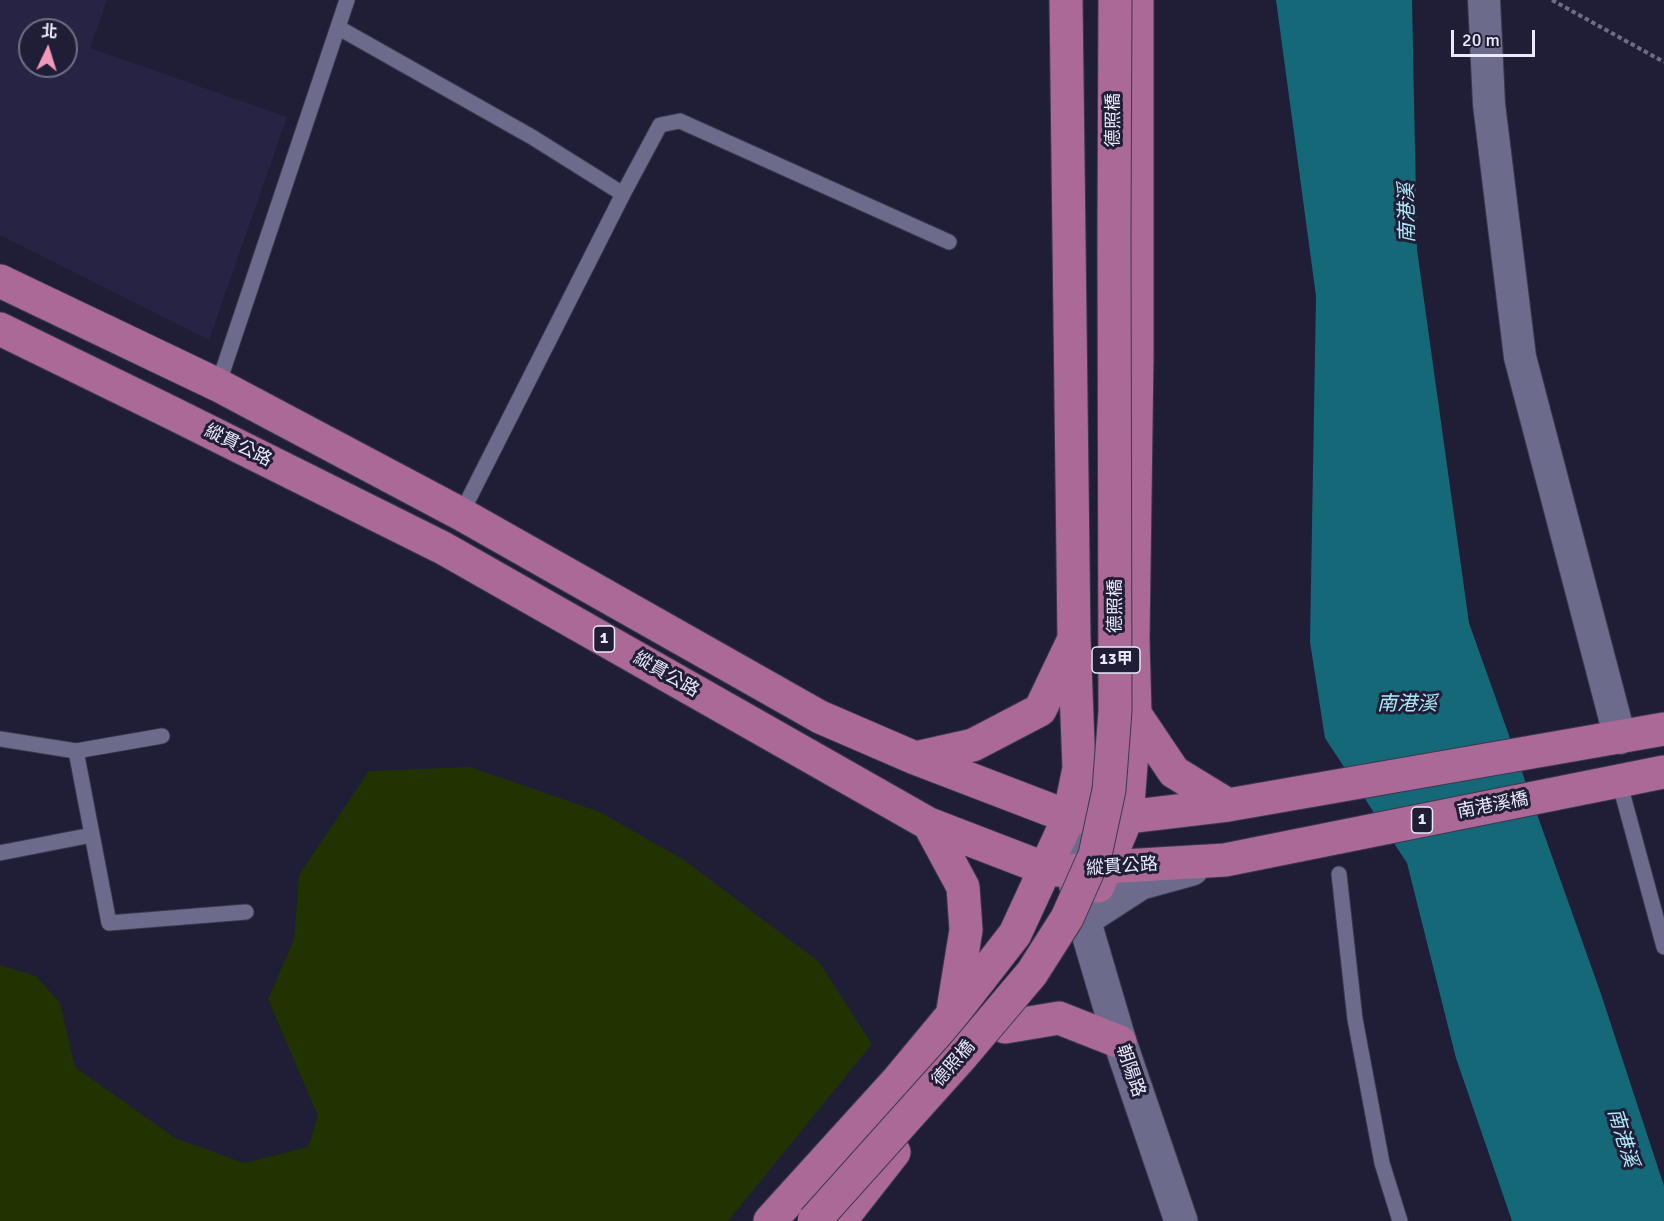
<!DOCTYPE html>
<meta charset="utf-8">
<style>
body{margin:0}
#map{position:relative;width:1664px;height:1221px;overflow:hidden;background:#201d37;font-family:Signika,"Noto Sans TC",sans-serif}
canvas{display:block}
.north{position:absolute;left:18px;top:18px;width:60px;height:60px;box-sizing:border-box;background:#201d37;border:2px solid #716f86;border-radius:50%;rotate:4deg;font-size:16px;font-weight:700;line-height:24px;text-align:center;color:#eaeafc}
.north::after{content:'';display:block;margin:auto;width:21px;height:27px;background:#f09ab7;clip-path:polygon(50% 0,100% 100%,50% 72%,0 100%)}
.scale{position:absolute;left:1451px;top:30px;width:84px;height:27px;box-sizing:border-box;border:3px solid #eaeafc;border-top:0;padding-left:8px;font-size:18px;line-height:21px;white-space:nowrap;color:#eaeafc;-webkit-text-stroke:4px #201d37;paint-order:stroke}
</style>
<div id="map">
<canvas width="1664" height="1221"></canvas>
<div class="north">北</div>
<div class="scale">20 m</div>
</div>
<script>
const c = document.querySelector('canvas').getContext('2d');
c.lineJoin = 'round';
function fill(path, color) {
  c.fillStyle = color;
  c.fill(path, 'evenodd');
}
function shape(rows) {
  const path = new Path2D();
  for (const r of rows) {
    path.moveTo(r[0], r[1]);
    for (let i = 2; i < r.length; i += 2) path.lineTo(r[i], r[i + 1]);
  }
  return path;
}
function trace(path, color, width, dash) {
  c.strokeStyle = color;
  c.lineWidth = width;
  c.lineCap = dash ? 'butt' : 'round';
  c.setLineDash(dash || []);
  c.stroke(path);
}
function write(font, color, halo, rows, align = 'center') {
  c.font = font + ' Signika,"Noto Sans TC",sans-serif';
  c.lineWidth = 6;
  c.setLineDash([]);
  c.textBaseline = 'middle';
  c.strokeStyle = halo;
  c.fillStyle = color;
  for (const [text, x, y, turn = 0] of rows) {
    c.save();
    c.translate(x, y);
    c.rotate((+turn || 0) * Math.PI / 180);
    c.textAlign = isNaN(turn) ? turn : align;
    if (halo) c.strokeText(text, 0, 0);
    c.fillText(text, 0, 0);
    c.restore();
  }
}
fill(shape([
 [0,0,107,0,90,48,287,117,209,340,0,235],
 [30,30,66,30,66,66,30,66]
]), '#272344');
fill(shape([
 [470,767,600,812,684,860,819,962,872,1044,728,1221,0,1221,0,965,36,976,60,1003,75,1067,175,1138,244,1163,308,1147,318,1116,268,999,294,940,299,875,369,771]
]), '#213300');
fill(shape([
 [1276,0,1412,0,1417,250,1469,623,1601,994,1664,1186,1664,1221,1512,1221,1456,1058,1407,863,1325,738,1310,642,1316,296]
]), '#156878');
const service = shape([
 [339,28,532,137,623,194],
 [218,385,347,0],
 [461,514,623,194,660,125,680,121,949,242],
 [0,739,76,751,109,923,246,912],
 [76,751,162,736],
 [1619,781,1664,947],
 [0,853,92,835],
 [1339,874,1355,1019,1382,1163,1400,1221]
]);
const minor = shape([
 [1484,0,1489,104,1520,357,1620,738]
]);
const tertiary = shape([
 [1069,817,1072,871,1084,920,1120,1042,1181,1221],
 [1084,920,1141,883,1192,869]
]);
const primary = shape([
 [0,281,218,385,461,514,820,717,915,758,1069,817,1127,817,1228,805,1664,729],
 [0,329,170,412,443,548,929,824,1046,869,1072,871,1106,867,1225,860,1664,772],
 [1135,714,1174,772,1228,805],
 [915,758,973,745,1040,710,1072,643],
 [929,824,963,887,966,930,953,1010],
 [1098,886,1127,817,1135,714,1133,640,1137,354,1137,0],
 [1005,1027,1059,1018,1120,1042],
 [770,1221,898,1080,952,1015,1015,934,1069,817,1079,768,1074,639,1066,0],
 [840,1221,894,1152]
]);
trace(service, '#3b384f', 17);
trace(minor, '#3b384f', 34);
trace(tertiary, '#3b384f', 35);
trace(primary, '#3b384f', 35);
trace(shape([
 [1552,0,1664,62]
]), '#6e6d83', 4, [4.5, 3]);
trace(service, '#6d6b8b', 15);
trace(minor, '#6d6b8b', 32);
trace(tertiary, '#6d6b8b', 33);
trace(primary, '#aa6996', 33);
const primaryBridge = shape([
 [814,1221,961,1057,1032,973,1067,918,1095,855,1109,790,1115,711,1114,233,1115,0]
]);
trace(primaryBridge, '#3b384f', 35, []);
trace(primaryBridge, '#aa6996', 33);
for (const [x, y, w] of [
 [604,639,21],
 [1116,660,48],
 [1422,820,21]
]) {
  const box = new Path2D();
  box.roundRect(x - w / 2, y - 13, w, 26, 4.5);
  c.fillStyle = '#201d37';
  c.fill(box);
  trace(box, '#eaeafc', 1.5);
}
write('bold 16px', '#eaeafc', null, [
 ["1",604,639],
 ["13甲",1116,660],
 ["1",1422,820]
]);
write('18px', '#eaeafc', '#201d37', [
 ["德照橋",1114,120,-90],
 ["縱貫公路",238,446,26],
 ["德照橋",1116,606,-90],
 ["縱貫公路",666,675,30],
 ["南港溪橋",1493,806,-11],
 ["縱貫公路",1122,867,-4],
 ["德照橋",954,1064,-49],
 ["朝陽路",1130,1071,71]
]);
write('italic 20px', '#ade9f8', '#201d37', [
 ["南港溪",1408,213,-91],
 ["南港溪",1407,705],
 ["南港溪",1622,1138,73]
]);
</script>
